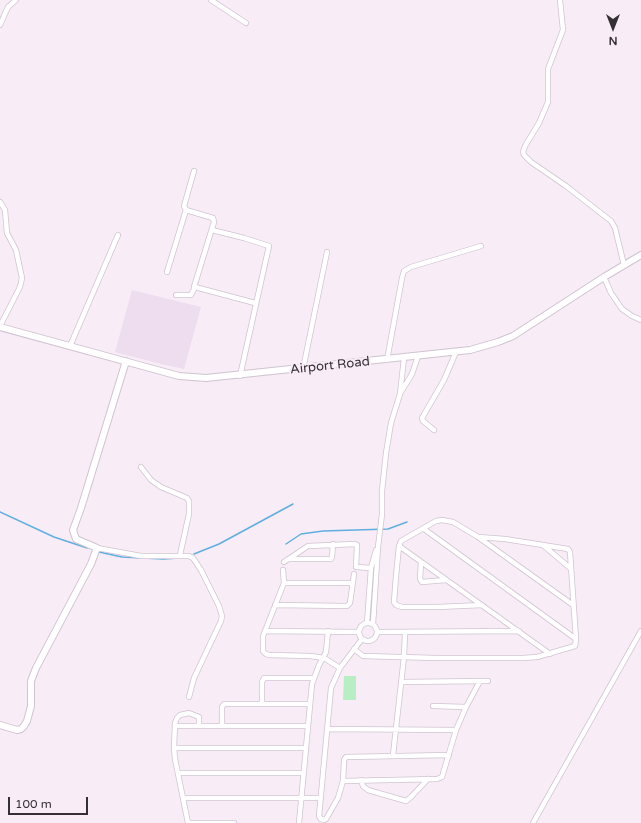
<!DOCTYPE html>
<style>
body{margin:0}
#map{position:relative;width:641px;height:823px;overflow:hidden;background:#f8ecf7;font-family:"Varela Round",sans-serif}
canvas{display:block}
.north{position:absolute;left:593px;top:8px;width:40px;height:40px;-webkit-text-stroke:3px #f8ecf7;paint-order:stroke;rotate:180deg;font-size:11px;font-weight:700;line-height:16px;text-align:center;color:#343034}
.north::after{content:'';display:block;margin:auto;width:14px;height:18px;background:#343034;clip-path:polygon(50% 0,100% 100%,50% 72%,0 100%)}
.scale{position:absolute;left:8px;top:797px;width:80px;height:18px;box-sizing:border-box;border:2px solid #343034;border-top:0;padding-left:5px;font-size:12px;line-height:14px;white-space:nowrap;color:#343034;-webkit-text-stroke:3px #f8ecf7;paint-order:stroke}
</style>
<div id="map">
<canvas width="641" height="823"></canvas>
<div class="north">N</div>
<div class="scale">100 m</div>
</div>
<script>
const c = document.querySelector('canvas').getContext('2d');
c.lineJoin = 'round';
function fill(path, color) {
  c.fillStyle = color;
  c.fill(path, 'evenodd');
}
function shape(rows) {
  const path = new Path2D();
  for (const r of rows) {
    if (r.length === 3) {
      path.moveTo(r[0] + r[2], r[1]);
      path.arc(r[0], r[1], r[2], 0, 2 * Math.PI);
      continue;
    }
    path.moveTo(r[0], r[1]);
    for (let i = 2; i < r.length; i += 2) path.lineTo(r[i], r[i + 1]);
  }
  return path;
}
function trace(path, color, width, dash) {
  c.strokeStyle = color;
  c.lineWidth = width;
  c.lineCap = dash ? 'butt' : 'round';
  c.setLineDash(dash || []);
  c.stroke(path);
}
function write(font, color, halo, rows, align = 'center') {
  c.font = font + ' "Varela Round",sans-serif';
  c.lineWidth = 4;
  c.setLineDash([]);
  c.textBaseline = 'middle';
  c.strokeStyle = halo;
  c.fillStyle = color;
  for (const [text, x, y, turn = 0] of rows) {
    c.save();
    c.translate(x, y);
    c.rotate((+turn || 0) * Math.PI / 180);
    c.textAlign = isNaN(turn) ? turn : align;
    if (halo) c.strokeText(text, 0, 0);
    c.fillText(text, 0, 0);
    c.restore();
  }
}
fill(shape([
 [132,290,201,307,184,369,161,364,115,352]
]), '#ede');
fill(shape([
 [344,676,356,676,356,700,343,700]
]), '#b8eec4');
trace(shape([
 [0,512,54,537,87,548],
 [286,544,301,534,323,531,388,529,407,522],
 [99,552,122,557,163,559,179,558],
 [194,554,219,544,293,504]
]), '#60afe0', 1.5);
const street = shape([
 [211,0,246,23],
 [560,0,563,30,548,69,548,102,539,123,525,146,523,152,524,155,531,162,566,186,611,221,615,228,624,265],
 [0,25,8,7,16,0],
 [0,202,5,210,7,233,16,250,22,278,20,287,0,326],
 [186,210,213,218,214,222,194,287],
 [212,230,244,238,269,246,240,376],
 [167,272,186,210,184,206,194,171],
 [604,277,611,293,622,309,632,316,641,320],
 [176,295,191,295,195,287,255,303],
 [70,346,118,235],
 [387,360,402,278,404,271,411,267,481,246],
 [303,369,327,252],
 [401,392,412,374,418,356],
 [434,430,423,421,422,418,444,380,456,352],
 [141,467,151,480,161,487,187,498,189,501,189,514,180,555],
 [424,529,576,639],
 [399,546,550,654],
 [544,546,570,568],
 [97,548,141,556,189,556,193,558,201,570,219,606,222,616,221,621,194,678,189,697],
 [288,559,331,559,332,557,333,544],
 [284,562,308,546,355,544,357,545,356,567,371,568],
 [421,562,420,579,422,582,446,580],
 [283,570,284,583,263,636,263,651,266,654,269,655,310,656,324,658,340,668],
 [284,583,352,583],
 [275,605,347,606,350,603,354,574],
 [482,605,438,607,402,607,396,605,394,602,396,576,399,546,401,541,436,521,442,520,453,522,478,537,573,605],
 [368,632,9],
 [367,623,371,568,376,550],
 [373,624,378,547,382,514,382,491,386,453,391,423,400,394,404,358],
 [265,631,359,632],
 [378,632,519,631],
 [362,639,340,668,331,688,319,816,321,819,324,820,326,819,338,798,343,781,344,760,346,757,449,755],
 [354,649,363,656,436,658,523,658,537,657,575,646,576,639,570,552,568,549,505,539,478,537],
 [401,682,488,681],
 [262,704,262,682,264,678,313,678],
 [433,706,466,707],
 [175,726,308,726],
 [222,726,222,707,224,704,310,704],
 [327,729,456,730],
 [174,748,306,748],
 [393,755,404,657,405,633],
 [178,773,303,773],
 [361,780,363,786,368,790,406,801,411,797,428,779],
 [343,781,437,779,442,777,456,730,466,707,480,681],
 [183,798,321,798],
 [188,823,175,759,174,748,175,723,177,718,180,715,189,713,199,717,199,726],
 [188,823,234,823],
 [299,823,312,684,319,665,326,652,328,631],
 [533,823,641,631]
]);
const secondary = shape([
 [0,327,179,376,206,378,470,350,498,342,513,336,604,277,641,255],
 [0,725,17,730,21,729,24,726,27,721,31,706,31,681,36,668,91,564,97,548,76,539,73,530,81,508,126,361]
]);
trace(street, '#cfc4cf', 6);
trace(secondary, '#cfc4cf', 8);
trace(street, '#fff', 4.5);
trace(secondary, '#fff', 6);
write('13px', '#343034', '#f8ecf7', [
 ["Airport Road",330,366,-6]
]);
</script>
